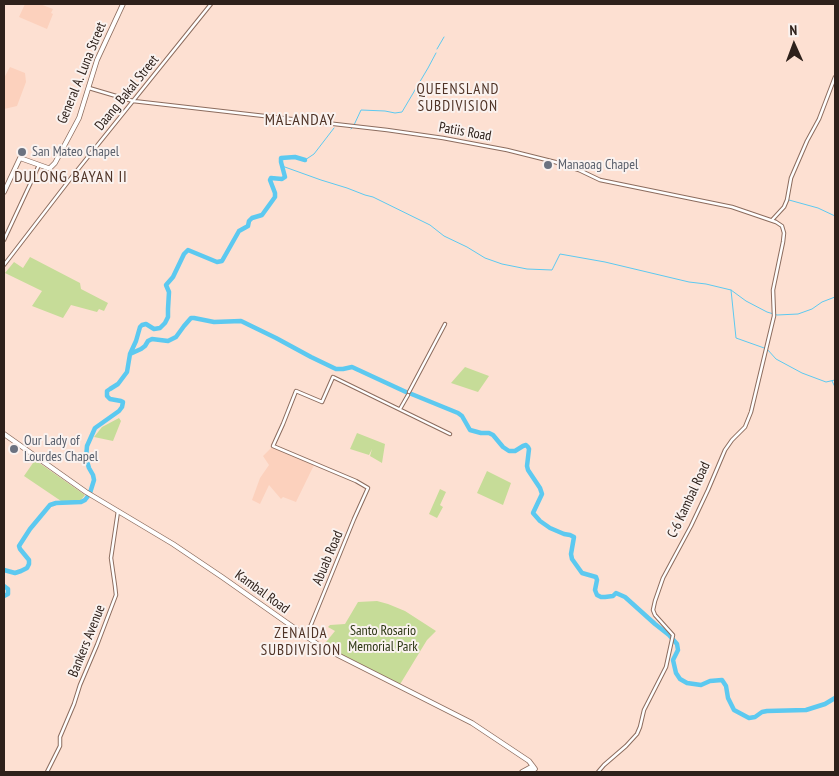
<!DOCTYPE html>
<style>
body{margin:0}
#map{position:relative;width:839px;height:776px;overflow:hidden;background:#fde0d2;font-family:"PT Sans Narrow",sans-serif}
canvas{display:block}
.frame{position:absolute;inset:0;border:5px solid #2e211b;pointer-events:none}
.north{position:absolute;left:769px;top:20px;width:50px;height:50px;-webkit-text-stroke:4px #faf2ef;paint-order:stroke;rotate:358deg;font-size:14px;font-weight:700;line-height:20px;text-align:center;color:#2e211b}
.north::after{content:'';display:block;margin:auto;width:18px;height:22px;background:#2e211b;clip-path:polygon(50% 0,100% 100%,50% 72%,0 100%)}
</style>
<div id="map">
<canvas width="839" height="776"></canvas>
<div class="frame"></div>
<div class="north">N</div>
</div>
<script>
const c = document.querySelector('canvas').getContext('2d');
c.lineJoin = 'round';
function fill(path, color) {
  c.fillStyle = color;
  c.fill(path, 'evenodd');
}
function shape(rows) {
  const path = new Path2D();
  for (const r of rows) {
    path.moveTo(r[0], r[1]);
    for (let i = 2; i < r.length; i += 2) path.lineTo(r[i], r[i + 1]);
  }
  return path;
}
function trace(path, color, width, dash) {
  c.strokeStyle = color;
  c.lineWidth = width;
  c.lineCap = dash ? 'butt' : 'round';
  c.setLineDash(dash || []);
  c.stroke(path);
}
function write(font, color, halo, rows, align = 'center') {
  c.font = font + ' "PT Sans Narrow",sans-serif';
  c.lineWidth = 4;
  c.setLineDash([]);
  c.textBaseline = 'middle';
  c.strokeStyle = halo;
  c.fillStyle = color;
  for (const [text, x, y, turn = 0] of rows) {
    c.save();
    c.translate(x, y);
    c.rotate((+turn || 0) * Math.PI / 180);
    c.textAlign = isNaN(turn) ? turn : align;
    if (halo) c.strokeText(text, 0, 0);
    c.fillText(text, 0, 0);
    c.restore();
  }
}
fill(shape([
 [25,4,40,4,53,9,51,13,53,14,47,29,19,17],
 [10,67,25,73,26,82,17,106,4,109,4,78],
 [272,447,314,465,296,502,283,497,281,499,269,485,260,504,252,500,260,478,269,465,263,456]
]), '#fcd1bd');
fill(shape([
 [30,257,80,283,81,289,108,303,104,311,99,309,97,312,71,305,63,318,32,306,42,291,5,273,14,262,23,268],
 [465,367,489,376,478,392,451,383],
 [119,418,121,421,113,441,94,437,102,427],
 [357,433,385,444,382,463,370,456,372,449,369,455,350,449],
 [35,460,85,495,80,501,61,501,24,476],
 [487,471,511,483,503,505,477,493],
 [440,489,446,492,440,505,443,507,437,518,429,514],
 [377,601,388,604,405,611,436,631,427,640,399,686,322,647,335,631,328,627,330,625,345,624,358,602]
]), '#c6dc98');
trace(shape([
 [437,49,444,37],
 [355,125,354,125,361,110,385,111,395,113,402,112,428,68,436,53],
 [351,129,352,128],
 [305,160,314,154,334,128],
 [282,166,321,180,347,188,365,195,373,197,430,225,444,236,467,247,485,258,502,264,527,269,552,270,560,254,605,262,689,282,706,284,731,290,746,301,767,312,777,315,798,314,812,309,822,302,835,297],
 [789,200,818,208,835,216],
 [731,290,736,338,767,349,776,359,802,373,826,382,835,380],
 [832,381,835,387]
]), '#5cc9f0', 1);
trace(shape([
 [130,354,141,349,145,346,148,341,152,339,168,341,176,337,184,326,191,318,194,318,214,322,241,321,276,338,311,357,336,369,343,369,352,367,406,392],
 [409,393,458,413,462,416,470,430,481,433,489,433,493,435,503,447,509,451,515,451,523,446,526,445,528,447,529,449,527,466,528,470,540,488,542,494,533,513,540,521,550,528,564,534,570,535,574,537,571,554,572,559,582,573,596,577,597,580,595,590,597,595,601,597,605,597,613,596,616,593,625,597,655,624,669,635,677,644,678,650,673,660,676,673,680,679,687,683,701,685,710,681,722,680,726,686,728,698,734,710,749,718,755,717,762,712,767,711,806,710,825,704,835,698],
 [90,493,94,480,93,475,89,468,86,458,87,446,95,428,119,411,122,407,123,402,121,401,110,399,107,396,107,391,110,389,118,384,127,372,130,354,136,341,140,327,142,325,146,324,154,329,160,328,165,323,168,317,168,309,169,292,166,285,173,277,184,254,188,250,217,262,222,261,239,231,248,226,249,221,252,218,262,215,275,197,275,193,270,180,271,178,282,179,285,177,281,162,281,158,295,157,305,160],
 [4,570,15,573,21,571,27,568,29,564,29,560,20,549,19,546,30,529,50,505,56,503,81,502,85,500,88,496],
 [4,586,8,589,8,594,4,596]
]), '#5cc9f0', 4.5);
const minor = shape([
 [89,88,133,101,387,130,443,138,507,150,555,162,579,170,600,180,732,207,776,222,782,226,784,233,783,242,773,290,774,316,751,412,745,427,732,440,725,450,708,490,691,526,663,578,655,601,653,610,655,615,673,635,666,667,644,710,640,727,637,734,626,746,604,765,598,772],
 [772,220,784,207,787,200,791,178,807,141,819,119,835,77],
 [4,240,39,165],
 [4,265,71,178,211,4],
 [409,392,445,324],
 [400,409,408,395],
 [306,637,354,519,368,488,356,481,273,446,283,424,296,391,322,402,333,377,450,434],
 [47,772,60,746,60,737,74,704,80,685,97,645,116,595,115,586,111,558,118,511]
]);
const major = shape([
 [4,192,20,158,48,168,50,168,55,163,79,118,97,60,123,4],
 [4,434,86,492,173,544,222,577,320,646,472,723,529,761,535,769,528,772],
 [522,772,533,766]
]);
trace(minor, '#8c6c5e', 4.5);
trace(major, '#8c6c5e', 5.5);
trace(minor, '#fff', 2.5);
trace(major, '#fff', 4);
for (const [x, y, r, color] of [
 [22,152,5,"#6b7280"],
 [548,165,5,"#6b7280"],
 [14,449,5,"#6b7280"]
]) {
  const dot = new Path2D();
  dot.arc(x, y, r, 0, 2 * Math.PI);
  c.fillStyle = color;
  c.fill(dot);
  trace(dot, '#faf2ef', 2);
}
write('14px', '#2e211b', '#faf2ef', [
 ["General A. Luna Street",82,73,-68],
 ["Daang Bakal Street",127,93,-51],
 ["Patiis Road",465,132,10],
 ["C-6 Kambal Road",689,500,-65],
 ["Abuab Road",328,558,-67],
 ["Kambal Road",262,592,36],
 ["Bankers Avenue",87,641,-68]
]);
write('14px', '#5b616d', '#faf2ef', [
 ["San Mateo Chapel",32,152],
 ["Manaoag Chapel",558,165],
 ["Our Lady of",24,441],
 ["Lourdes Chapel",24,457]
], 'left');
write('14px', '#2d3714', '#faf2ef', [
 ["Santo Rosario",383,631],
 ["Memorial Park",383,647]
]);
c.letterSpacing = '1px';
write('15px', '#4f3326', '#faf2ef', [
 ["QUEENSLAND",458,90],
 ["SUBDIVISION",458,107],
 ["ZENAIDA",301,634],
 ["SUBDIVISION",301,651]
]);
c.letterSpacing = '0px';
c.letterSpacing = '1px';
write('16px', '#4f3326', '#faf2ef', [
 ["MALANDAY",300,120],
 ["DULONG BAYAN II",71,177]
]);
c.letterSpacing = '0px';
</script>
